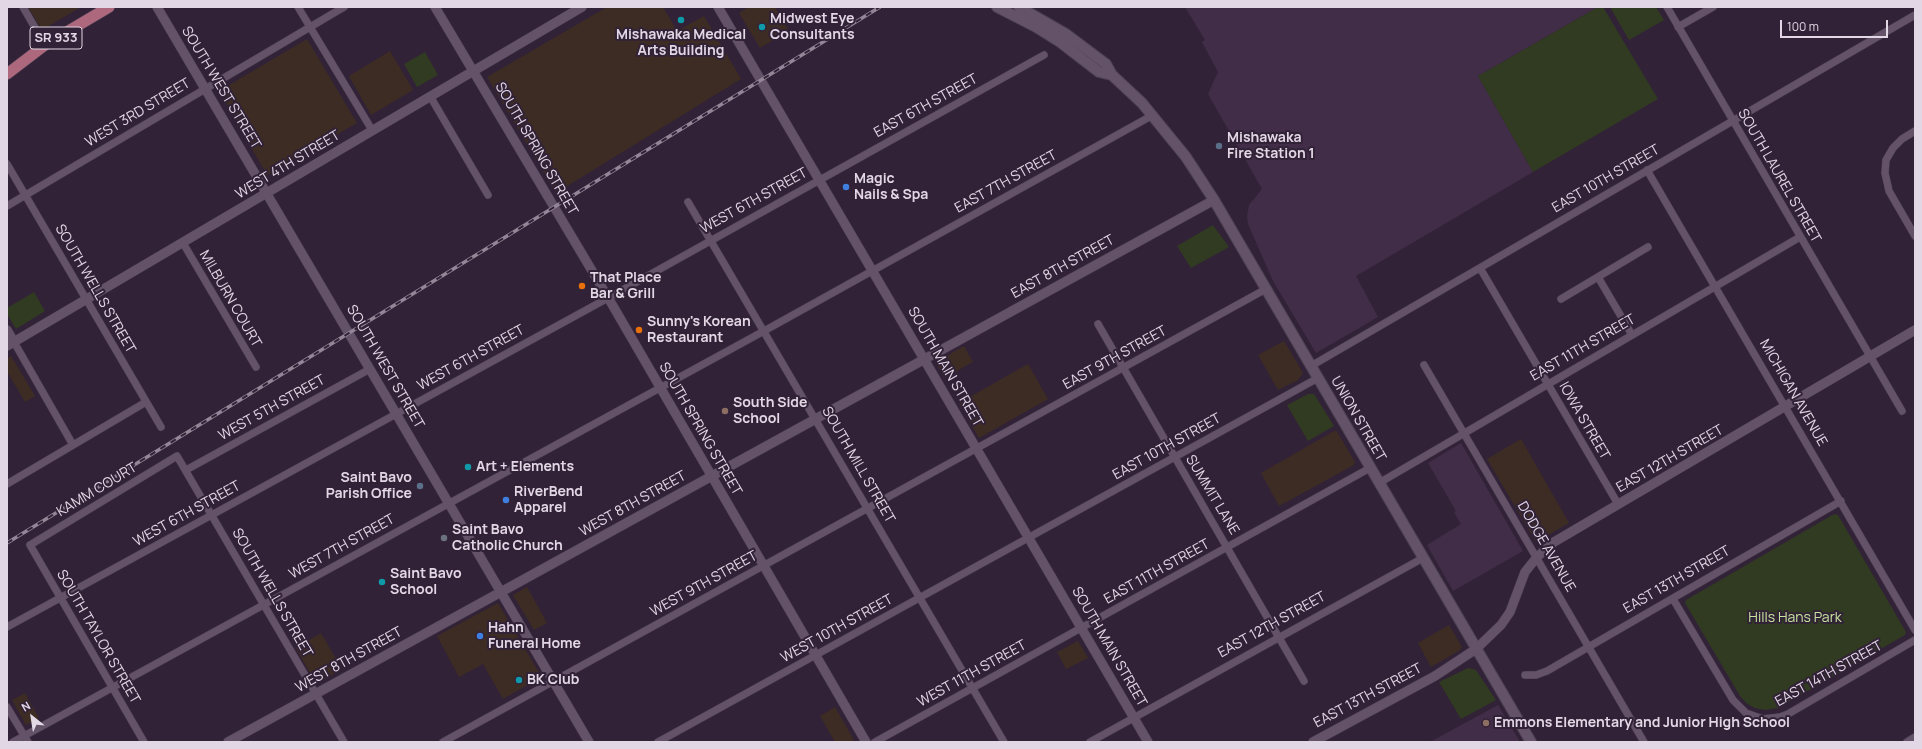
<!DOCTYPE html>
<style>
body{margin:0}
#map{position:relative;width:1922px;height:749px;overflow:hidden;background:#322237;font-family:Manrope,sans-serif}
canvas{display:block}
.frame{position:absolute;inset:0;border:8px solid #e2d7e5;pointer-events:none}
.north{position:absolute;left:12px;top:697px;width:40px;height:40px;-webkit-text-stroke:3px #322237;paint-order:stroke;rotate:330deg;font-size:11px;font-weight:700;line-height:16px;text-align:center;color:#e2d7e5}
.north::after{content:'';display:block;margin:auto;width:14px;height:18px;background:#e2d7e5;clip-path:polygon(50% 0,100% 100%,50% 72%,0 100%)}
.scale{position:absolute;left:1780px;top:20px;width:108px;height:18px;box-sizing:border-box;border:2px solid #e2d7e5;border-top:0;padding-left:5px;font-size:12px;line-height:14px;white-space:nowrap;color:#e2d7e5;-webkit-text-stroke:3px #322237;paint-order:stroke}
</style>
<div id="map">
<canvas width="1922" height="749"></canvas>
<div class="frame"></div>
<div class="north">N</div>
<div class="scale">100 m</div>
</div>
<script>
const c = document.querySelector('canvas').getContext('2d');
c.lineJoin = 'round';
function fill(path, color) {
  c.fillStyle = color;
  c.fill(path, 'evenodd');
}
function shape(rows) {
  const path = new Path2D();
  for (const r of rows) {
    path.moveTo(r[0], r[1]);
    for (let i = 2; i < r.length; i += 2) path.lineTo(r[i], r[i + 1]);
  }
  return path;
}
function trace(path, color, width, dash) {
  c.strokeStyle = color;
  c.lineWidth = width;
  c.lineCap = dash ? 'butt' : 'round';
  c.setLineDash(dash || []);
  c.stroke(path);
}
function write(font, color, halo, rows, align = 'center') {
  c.font = font + ' Manrope,sans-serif';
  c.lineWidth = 4;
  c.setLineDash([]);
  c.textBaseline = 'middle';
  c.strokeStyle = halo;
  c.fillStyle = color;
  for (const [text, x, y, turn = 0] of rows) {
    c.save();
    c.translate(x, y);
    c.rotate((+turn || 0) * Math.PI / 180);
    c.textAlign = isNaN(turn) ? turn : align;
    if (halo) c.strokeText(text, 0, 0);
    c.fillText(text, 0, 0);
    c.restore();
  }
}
fill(shape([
 [28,7,81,7,42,30],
 [607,7,663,7,677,31,704,16,741,79,556,193,487,77],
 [749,7,775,7,788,29,785,33,760,48,739,13],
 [307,39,357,123,267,175,219,91],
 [390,51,413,90,371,115,349,76],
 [1284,341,1303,373,1298,380,1278,390,1258,355],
 [964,346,973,362,944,378,936,362],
 [11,356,35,396,25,402,7,371,7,359],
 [1028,364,1048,399,979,438,959,403],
 [1336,430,1355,462,1354,465,1279,506,1261,473],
 [1521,439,1569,523,1536,542,1487,459],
 [527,587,547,623,534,630,513,595],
 [498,603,541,676,540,678,503,699,483,664,459,677,437,636],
 [1449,625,1462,647,1459,651,1431,667,1418,643],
 [321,633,342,669,316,684,296,648],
 [1078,641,1088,658,1066,669,1057,652],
 [25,693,39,718,26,725,12,700],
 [835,707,854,740,850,742,835,742,820,716]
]), '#3d2c23');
fill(shape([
 [1185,7,1598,7,1478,76,1533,172,1356,276,1378,317,1316,353,1273,281,1248,224,1247,216,1249,205,1262,189,1208,94,1218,72,1202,42,1205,40],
 [1461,443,1523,551,1453,591,1427,545,1461,524,1454,512,1456,511,1428,463],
 [1498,705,1520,742,1430,742]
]), '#412d47');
fill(shape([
 [1598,7,1603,7,1658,99,1533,172,1478,76],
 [1610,7,1656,7,1664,20,1629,40],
 [425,52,438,75,417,87,404,64],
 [1213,225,1229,247,1191,268,1177,246],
 [34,292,45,311,16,329,7,314,7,308],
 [1308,394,1314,394,1334,426,1308,441,1287,405],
 [1834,514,1838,515,1906,632,1905,635,1778,708,1765,710,1755,708,1746,703,1740,696,1685,603,1686,600],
 [1468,668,1476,670,1496,700,1461,719,1439,682]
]), '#303b21');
const minor = shape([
 [23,7,45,45],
 [298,7,372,130],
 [1667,7,1902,411],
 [1678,27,1713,7],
 [430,96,488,195],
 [1915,131,1902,139,1893,148,1886,160,1885,173,1889,191,1915,236],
 [7,164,161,427],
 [1647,170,1915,630],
 [688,202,1004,742],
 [7,206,344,7],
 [183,243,256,367],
 [1480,268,1618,504],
 [1598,277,1632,335],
 [1561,299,1648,247],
 [1098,324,1304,681],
 [14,342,73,445],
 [1424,365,1644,742],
 [1311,366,1915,15],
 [186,470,370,369],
 [1379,483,1800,237],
 [7,484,146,402],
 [1673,599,1733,700,1746,713,1763,719,1780,717,1788,714,1915,640],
 [7,627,608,298,1044,55],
 [1525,675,1536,675,1547,671,1841,501],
 [7,707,28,742],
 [13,742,764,331,1153,115],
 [144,742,30,545,177,456,344,742],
 [443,742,1266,289],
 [658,742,1318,378],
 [875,742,1370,468],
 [1090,742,1423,558],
 [1907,742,1915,737]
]);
const tertiary = shape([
 [157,7,589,742],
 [435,7,613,306,866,742],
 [718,7,1148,742],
 [7,330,14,342],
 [7,346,582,7],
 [228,742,1214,200],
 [1313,742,1435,676,1476,649,1501,625,1510,612,1525,572,1537,557,1554,542,1915,330]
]);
const secondary = shape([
 [997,7,1036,27,1060,42,1099,72,1112,75],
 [1019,7,1066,34,1106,64,1112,75,1142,103,1186,157,1214,200,1531,742]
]);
const primary = shape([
 [7,74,45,45,109,7]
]);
trace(minor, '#4d4052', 8);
trace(tertiary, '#4d4052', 10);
trace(secondary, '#4d4052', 12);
trace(primary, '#4d4052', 12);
trace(minor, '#645269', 7);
trace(tertiary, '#645269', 9);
trace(secondary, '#645269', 10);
trace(primary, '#ad687e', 11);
const rail = shape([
 [7,543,880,7]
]);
trace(rail, '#938697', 3.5);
trace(rail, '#322237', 2, [6]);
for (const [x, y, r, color] of [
 [681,20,4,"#0f9aa8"],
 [762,27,4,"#0f9aa8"],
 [1219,146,4,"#5c6f8a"],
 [846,187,4,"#3f7fe0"],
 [582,286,4,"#e8710a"],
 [639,330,4,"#e8710a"],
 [725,411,4,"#8d6e63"],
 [468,467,4,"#0f9aa8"],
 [420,486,4,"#5c6f8a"],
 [506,500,4,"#3f7fe0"],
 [444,538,4,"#6b7280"],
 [382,582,4,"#0f9aa8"],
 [480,636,4,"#3f7fe0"],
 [519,680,4,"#0f9aa8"],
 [1486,723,4,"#8d6e63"]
]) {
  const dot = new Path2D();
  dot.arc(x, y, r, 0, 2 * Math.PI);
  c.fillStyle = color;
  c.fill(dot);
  trace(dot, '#322237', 1.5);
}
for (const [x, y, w] of [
 [56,38,52]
]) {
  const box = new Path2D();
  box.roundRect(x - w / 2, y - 11, w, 22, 3);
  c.fillStyle = '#322237';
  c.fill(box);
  trace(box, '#e2d7e5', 1);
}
write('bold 13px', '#e2d7e5', null, [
 ["SR 933",56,38]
]);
write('bold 14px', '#e2d7e5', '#322237', [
 ["Midwest Eye",770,19],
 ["Consultants",770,35],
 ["Mishawaka Medical",681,35,"center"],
 ["Arts Building",681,51,"center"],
 ["Mishawaka",1227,138],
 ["Fire Station 1",1227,154],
 ["Magic",854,179],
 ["Nails & Spa",854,195],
 ["That Place",590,278],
 ["Bar & Grill",590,294],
 ["Sunny's Korean",647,322],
 ["Restaurant",647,338],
 ["South Side",733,403],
 ["School",733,419],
 ["Art + Elements",476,467],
 ["Saint Bavo",412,478,"right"],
 ["Parish Office",412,494,"right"],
 ["RiverBend",514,492],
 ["Apparel",514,508],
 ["Saint Bavo",452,530],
 ["Catholic Church",452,546],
 ["Saint Bavo",390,574],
 ["School",390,590],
 ["Hahn",488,628],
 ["Funeral Home",488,644],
 ["BK Club",527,680],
 ["Emmons Elementary and Junior High School",1494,723]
], 'left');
write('14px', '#e2d7e5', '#322237', [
 ["SOUTH WEST STREET",221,88,59],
 ["EAST 6TH STREET",926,106,-29],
 ["WEST 3RD STREET",138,113,-31],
 ["SOUTH SPRING STREET",536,149,60],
 ["WEST 4TH STREET",288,165,-31],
 ["SOUTH LAUREL STREET",1779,176,60],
 ["EAST 10TH STREET",1606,179,-30],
 ["EAST 7TH STREET",1006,182,-29],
 ["WEST 6TH STREET",754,201,-29],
 ["EAST 8TH STREET",1063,267,-29],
 ["SOUTH WELLS STREET",95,289,60],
 ["MILBURN COURT",230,299,60],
 ["EAST 11TH STREET",1583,348,-30],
 ["WEST 6TH STREET",471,358,-29],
 ["EAST 9TH STREET",1115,358,-29],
 ["SOUTH WEST STREET",385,367,60],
 ["SOUTH MAIN STREET",945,367,60],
 ["MICHIGAN AVENUE",1793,393,60],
 ["WEST 5TH STREET",272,408,-29],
 ["UNION STREET",1358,419,60],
 ["IOWA STREET",1584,421,60],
 ["SOUTH SPRING STREET",700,429,60],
 ["EAST 10TH STREET",1167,447,-29],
 ["EAST 12TH STREET",1670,459,-30],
 ["SOUTH MILL STREET",858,465,60],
 ["KAMM COURT",97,490,-31],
 ["SUMMIT LANE",1212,495,59],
 ["WEST 8TH STREET",633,504,-29],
 ["WEST 6TH STREET",187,514,-29],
 ["WEST 7TH STREET",342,547,-29],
 ["DODGE AVENUE",1546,547,60],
 ["EAST 11TH STREET",1157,572,-29],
 ["EAST 13TH STREET",1677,580,-30],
 ["WEST 9TH STREET",704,584,-29],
 ["SOUTH WELLS STREET",272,593,60],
 ["EAST 12TH STREET",1272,625,-29],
 ["WEST 10TH STREET",837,629,-29],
 ["SOUTH TAYLOR STREET",98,637,60],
 ["SOUTH MAIN STREET",1109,647,60],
 ["WEST 8TH STREET",349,660,-29],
 ["WEST 11TH STREET",972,674,-29],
 ["EAST 14TH STREET",1829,674,-29],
 ["EAST 13TH STREET",1368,696,-28]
]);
write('14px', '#c4e39b', '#322237', [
 ["Hills Hans Park",1795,618]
]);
</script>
